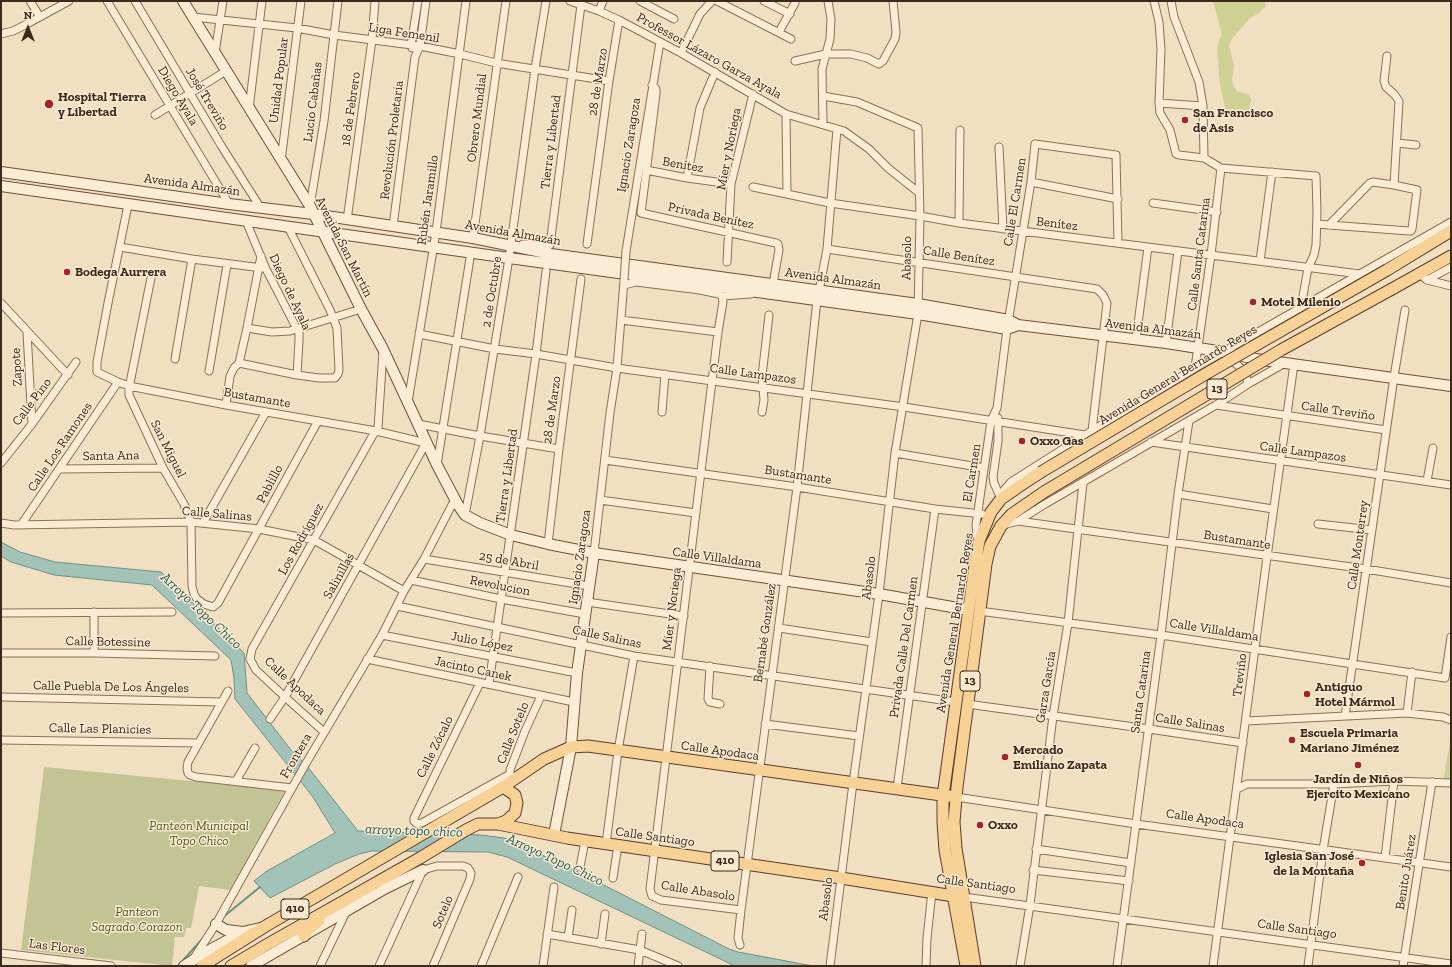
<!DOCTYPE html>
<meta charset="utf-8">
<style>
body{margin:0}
#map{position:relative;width:1452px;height:967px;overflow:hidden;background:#f1dfc1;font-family:"Zilla Slab",serif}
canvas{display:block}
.frame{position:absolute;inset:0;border:2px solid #3b291d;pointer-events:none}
.north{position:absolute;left:8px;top:8px;width:40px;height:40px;-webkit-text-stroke:3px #f8ead1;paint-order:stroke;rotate:0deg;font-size:11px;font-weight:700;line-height:16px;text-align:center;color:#3b291d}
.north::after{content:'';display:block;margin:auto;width:14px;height:18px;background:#3b291d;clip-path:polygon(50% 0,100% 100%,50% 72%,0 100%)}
</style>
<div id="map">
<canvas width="1452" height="967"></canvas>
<div class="frame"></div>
<div class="north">N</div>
</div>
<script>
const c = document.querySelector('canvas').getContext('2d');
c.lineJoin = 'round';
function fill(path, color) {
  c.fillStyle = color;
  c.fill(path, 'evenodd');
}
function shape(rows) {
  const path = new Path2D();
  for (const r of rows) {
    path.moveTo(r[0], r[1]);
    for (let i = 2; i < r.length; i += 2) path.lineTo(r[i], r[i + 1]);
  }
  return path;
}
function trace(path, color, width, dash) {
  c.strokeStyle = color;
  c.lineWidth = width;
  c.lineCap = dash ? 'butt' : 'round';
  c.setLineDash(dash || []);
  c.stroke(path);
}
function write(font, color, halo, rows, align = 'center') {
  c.font = font + ' "Zilla Slab",serif';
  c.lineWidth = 3;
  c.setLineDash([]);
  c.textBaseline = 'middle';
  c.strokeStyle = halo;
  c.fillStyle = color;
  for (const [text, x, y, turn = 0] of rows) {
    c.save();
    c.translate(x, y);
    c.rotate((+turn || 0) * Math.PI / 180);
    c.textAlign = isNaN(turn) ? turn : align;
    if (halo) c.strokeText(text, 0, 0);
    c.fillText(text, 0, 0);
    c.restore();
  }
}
fill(shape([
 [1213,1,1265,1,1266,6,1258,14,1250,18,1231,40,1229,46,1234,65,1232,80,1234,87,1237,91,1249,95,1251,100,1248,112,1238,115,1235,118,1231,116,1229,112,1226,112,1220,85,1217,51,1218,44,1221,36,1221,31],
 [1451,735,1451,783,1443,782]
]), '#ced094');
fill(shape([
 [44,767,285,790,230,890,199,886,191,928,186,928,184,937,175,937,172,966,21,950]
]), '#c2c494');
const water = shape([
 [1,542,20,552,55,562,161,572,244,653,247,693,291,750,307,766,358,831,481,835,504,838,515,842,594,880,729,949,738,952,813,966,735,966,507,857,488,852,372,851,359,854,335,864,270,898,254,881,267,871,335,833,313,797,235,699,234,678,231,660,152,585,54,575,11,562,1,556,1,542]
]);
fill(water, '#a4c3b8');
trace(water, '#6a9285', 1);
trace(shape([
 [222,918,260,887],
 [178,966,204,937]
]), '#6a9285', 2);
const street = shape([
 [30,1,40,17],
 [107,1,229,204],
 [135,1,222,147,260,207],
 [570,1,599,11,619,20,681,53,786,114,844,131,869,149,888,168,918,192],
 [640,1,674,19],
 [717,1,791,39],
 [764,1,790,14],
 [1154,1,1159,22,1161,49,1159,103,1160,113,1170,130,1176,154,1179,155,1204,158,1221,168,1316,176,1317,213,1316,245,1314,255,1308,268,1303,296],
 [1171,1,1174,17,1199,82,1203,106,1204,158],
 [599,11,603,1],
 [193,17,297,28,334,35,420,46,460,54,496,63,609,81],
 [779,32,795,3],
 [1,34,13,31,25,25,69,1],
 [412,48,411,45,418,1],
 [215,53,223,1],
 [681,53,700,14,712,1],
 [1387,56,1384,81,1386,87,1394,94,1399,101,1394,185],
 [795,61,826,54,851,54,867,58,879,64,883,61,895,39,896,32,893,1],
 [652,85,656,89,656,94,641,213,776,243,778,244,779,250,773,284],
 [823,96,857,102,918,128,920,216,918,314,895,453,879,594,853,783,830,966],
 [1159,103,1203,106],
 [249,109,262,1],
 [786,114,787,194],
 [155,115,226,71],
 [823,124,822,69,830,39,831,19,828,1],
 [1397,143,1416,145],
 [999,147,1003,229],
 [281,161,301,1],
 [646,170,687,178,731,184],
 [687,178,700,108,715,72],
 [1031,182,1118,199],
 [753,187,830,203,920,216,959,223,1360,274],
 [1153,203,1217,212],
 [128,205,108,303,97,362,97,372,118,382,129,386,226,405,376,431,426,443,285,697,270,719],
 [310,206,324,121,338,1],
 [347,220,372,40,375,1],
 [246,221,266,269,299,333,299,341,297,375],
 [959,223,960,130],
 [1317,224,1329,225,1409,231,1411,231,1412,229,1417,190,1394,185,1373,182,1370,183,1329,225],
 [393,226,415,57,420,46,426,1],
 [473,238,506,1],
 [523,244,548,246,550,245,581,5],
 [587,244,609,81,619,20],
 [120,247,192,259,262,268],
 [827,249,1097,289,1103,295,1107,303,1092,431],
 [626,251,660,42],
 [1260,261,1272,172],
 [727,262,731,184,753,94],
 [1419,273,1427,280,1451,286],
 [151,278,129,388,129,395,163,468,184,504,191,522,192,586,194,594,197,599,204,604,213,607,218,603,318,421],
 [1427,280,1451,267],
 [624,285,636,282,700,290,719,294,722,296,723,302,718,332,650,889,652,896,661,900,741,910],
 [819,291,827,249,837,129],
 [722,296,751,294],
 [1,303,68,375],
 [621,320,718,332],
 [247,328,272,332,290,331,361,309],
 [27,332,32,424],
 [419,334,495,349,536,354,617,368,904,407,1085,435],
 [1136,339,1148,247],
 [1166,343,1178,251],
 [175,359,192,259],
 [1228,360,1235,363,1242,369,1246,376,1248,384],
 [239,363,297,375,319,378,335,378,338,374,339,370,337,328,330,310,288,227],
 [1195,368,1211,255,1221,168],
 [209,371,227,265],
 [408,402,436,232,466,1],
 [226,405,230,376,234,368,239,363,247,328,261,256],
 [1216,405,1386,430],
 [662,412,665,374],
 [762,412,764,400,762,376,769,315],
 [998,418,998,441,993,477,994,483,1001,499],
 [418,424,480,436,559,449],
 [1151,442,1451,485],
 [895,453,984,468],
 [605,460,797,487,935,509,982,514],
 [1,463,32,424,76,362],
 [437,465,471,252],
 [60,469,163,468],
 [1427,481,1433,448],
 [1178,494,1273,509],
 [1003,498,1004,490,1011,482,1085,435,1195,368,1451,222],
 [600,500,696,513],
 [465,515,480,436,509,258,535,69,546,1],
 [1018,521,1366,569,1451,583],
 [1,523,14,525,191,522,259,529,314,540,404,591],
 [203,523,266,412],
 [1318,524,1372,530],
 [21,525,118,382],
 [1003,525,1018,521,1045,504,1216,405,1248,384,1285,363],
 [979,541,977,535,976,525,991,421,997,408,1007,329,1031,182,1035,144,1116,155,1118,243],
 [548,544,559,449,581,279],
 [594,553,610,413,617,368,624,281],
 [424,559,589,586],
 [411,580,501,599,585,614],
 [587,602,684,616],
 [397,606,634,656,956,702],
 [979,611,1161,635,1445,678,1451,637],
 [94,612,94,653],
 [1,613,172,612],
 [779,628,872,642],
 [382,635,577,673],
 [1,653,94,653,215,656],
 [367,659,574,702],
 [710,666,708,699,710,702,720,704],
 [480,683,414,818,414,821,417,824,422,823,510,774],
 [489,684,536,354,546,271],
 [228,691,188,762,187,768,188,773,190,775,196,777,292,788],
 [1,697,221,702],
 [967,704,1149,729,1243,743],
 [1407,713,1412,672],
 [1345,716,1394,377,1405,310],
 [1246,721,1407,713,1443,717,1451,720],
 [765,724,859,736],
 [324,732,285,697,256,670,250,659,252,649,373,435,378,428,383,351],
 [1,740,198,743],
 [512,776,510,774,510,770,525,731,541,696],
 [236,781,255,748],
 [897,788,935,509],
 [1237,789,1247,784,1334,784,1394,781,1451,783],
 [956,797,1136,824,1451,867],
 [606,844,618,751,634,656],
 [1036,849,1131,863],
 [1385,858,1394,781],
 [580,867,585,841],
 [1033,870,1129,881],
 [613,878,618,845],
 [964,897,1451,964],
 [547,934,640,950,678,966],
 [568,938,572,910],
 [601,944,605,914],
 [740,945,738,938,741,910,797,487,817,300],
 [1,953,111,966],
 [194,958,216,924,305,765,382,635,404,591,424,559,455,499],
 [320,966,346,912],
 [379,966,423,870,437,866,463,866,468,868,471,873,470,879,433,966],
 [481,966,518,877],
 [543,966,554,887],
 [638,966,642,934],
 [926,966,927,938,932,892],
 [1020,966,1030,905,1053,716,1068,623,1083,483],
 [1117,966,1161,635,1178,494,1189,421],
 [1213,966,1267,557,1294,364],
 [1308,966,1323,850,1334,784],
 [1403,966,1432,782]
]);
const secondary = shape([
 [183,1,310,206,361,309,383,349,437,465,458,505,465,515,480,523,511,535,548,544,594,553,879,594,969,610],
 [1,172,229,204,313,214,473,238,551,254,918,304,1009,320,1018,325],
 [1,186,509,258,918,314,1007,329,1018,325,1166,343,1224,352,1256,359,1451,386],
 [554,835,571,747,577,673,594,553],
 [216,924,226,930,243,932],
 [184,966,206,952,243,932,260,928],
 [251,966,386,888,423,870]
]);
const primary = shape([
 [1387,270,1451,231],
 [1392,289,1451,256],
 [498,824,567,838,841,878,960,897],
 [304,936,308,929,319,921],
 [202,966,264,927,503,787,544,759,571,747,588,746,956,797],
 [231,966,268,944,420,858,466,830,478,824,498,824,506,821,515,813,517,803,515,795,503,787],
 [966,966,945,850,943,822,943,796,975,565,979,541,991,512,1001,499,1027,481,1041,472],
 [975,966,956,848,954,822,957,787,986,564,990,546,1001,526,1012,514,1044,492]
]);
trace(street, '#8c6f57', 9);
trace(secondary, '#6e503a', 12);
trace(primary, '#5a3d2c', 13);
trace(street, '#fbedd5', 7);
trace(secondary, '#fbedd5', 10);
trace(primary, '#f7d196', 11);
const streetBridge = shape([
 [624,280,626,251]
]);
const primaryBridge = shape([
 [1041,472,1209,372,1387,270],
 [1044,492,1281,350,1392,289]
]);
trace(streetBridge, '#8c6f57', 9, []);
trace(primaryBridge, '#5a3d2c', 13, []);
trace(streetBridge, '#fbedd5', 7);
trace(primaryBridge, '#f7d196', 11);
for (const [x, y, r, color] of [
 [49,104,5,"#a0232e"],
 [1185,120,4,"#a0232e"],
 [67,272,4,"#a0232e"],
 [1253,302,4,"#a0232e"],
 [1022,441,4,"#a0232e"],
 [1307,694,4,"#a0232e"],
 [1292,740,4,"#a0232e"],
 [1005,757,4,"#a0232e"],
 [1358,765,4,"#a0232e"],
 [980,825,4,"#a0232e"],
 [1362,863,4,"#a0232e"]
]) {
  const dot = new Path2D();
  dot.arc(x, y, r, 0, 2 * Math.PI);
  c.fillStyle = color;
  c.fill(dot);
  trace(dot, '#f8ead1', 1.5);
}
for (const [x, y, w] of [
 [1217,389,20],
 [970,681,20],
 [725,861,28],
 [295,909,28]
]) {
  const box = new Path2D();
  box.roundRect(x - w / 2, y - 10, w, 20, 3);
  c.fillStyle = '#f8ead1';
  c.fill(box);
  trace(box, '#3b291d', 1);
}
write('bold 12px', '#3b291d', null, [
 ["13",1217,389],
 ["13",970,681],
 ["410",725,861],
 ["410",295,909]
]);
write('13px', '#3b291d', '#f8ead1', [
 ["Liga Femenil",404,33,9],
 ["Professor Lázaro Garza Ayala",709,56,29],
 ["Unidad Popular",279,80,-83],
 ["28 de Marzo",598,82,-81],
 ["Diego Ayala",178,96,59],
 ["José Treviño",207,99,59],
 ["Lucio Cabañas",313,102,-83],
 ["18 de Febrero",351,109,-82],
 ["Obrero Mundial",477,118,-83],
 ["Revolución Proletaria",392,140,-83],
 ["Tierra y Libertad",551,142,-83],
 ["Ignacio Zaragoza",629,145,-81],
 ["Mier y Noriega",729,149,-79],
 ["Benítez",683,165,10],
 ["Avenida Almazán",192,185,8],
 ["Rubén Jaramillo",428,200,-82],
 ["Calle El Carmen",1015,202,-81],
 ["Privada Benítez",711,216,12],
 ["Benítez",1057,224,7],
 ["Avenida Almazán",513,233,10],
 ["Avenida San Martín",344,247,63],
 ["Calle Santa Catarina",1199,254,-83],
 ["Calle Benítez",959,256,9],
 ["Abasolo",907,258,-89],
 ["Avenida Almazán",833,279,8],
 ["Diego de Ayala",290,292,65],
 ["2 de Octubre",492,292,-81],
 ["Avenida Almazán",1153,329,7],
 ["Zapote",17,367,-93],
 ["Calle Lampazos",753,374,8],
 ["Avenida General Bernardo Reyes",1178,375,-31],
 ["Bustamante",257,398,10],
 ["Calle Pino",32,402,-53],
 ["28 de Marzo",552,410,-82],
 ["Calle Treviño",1338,411,8],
 ["Calle Los Ramones",60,447,-56],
 ["San Miguel",168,449,63],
 ["Calle Lampazos",1303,452,8],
 ["Santa Ana",111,456,-1],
 ["El Carmen",972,473,-81],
 ["Bustamante",798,475,9],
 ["Tierra y Libertad",507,476,-82],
 ["Pablillo",270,484,-62],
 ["Calle Salinas",217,514,5],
 ["Los Rodríguez",301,539,-61],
 ["Bustamante",1237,540,9],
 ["Calle Monterrey",1358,545,-82],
 ["Ignacio Zaragoza",580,557,-82],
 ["Calle Villaldama",717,558,8],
 ["25 de Abril",509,561,10],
 ["Salinillas",339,576,-61],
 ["Abasolo",869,578,-83],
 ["Revolucion",500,586,11],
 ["Mier y Noriega",672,609,-83],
 ["Avenida General Bernardo Reyes",955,623,-81],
 ["Calle Villaldama",1214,630,9],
 ["Bernabé González",765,633,-82],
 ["Calle Salinas",607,637,12],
 ["Calle Botessine",108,642,1],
 ["Julio López",482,642,11],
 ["Privada Calle Del Carmen",904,647,-82],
 ["Jacinto Canek",473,669,12],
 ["Treviño",1240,675,-83],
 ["Calle Apodaca",295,686,43],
 ["Calle Puebla De Los Ángeles",111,687,1],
 ["Garza García",1046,687,-81],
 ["Santa Catarina",1141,692,-82],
 ["Calle Salinas",1190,723,9],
 ["Calle Las Planicies",100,729,1],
 ["Calle Sotelo",513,733,-68],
 ["Calle Zócalo",435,747,-64],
 ["Calle Apodaca",720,751,8],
 ["Frontera",296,756,-60],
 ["Calle Apodaca",1205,819,8],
 ["Calle Santiago",655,837,8],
 ["Benito Juárez",1406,872,-81],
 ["Calle Santiago",976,884,8],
 ["Calle Abasolo",698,891,9],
 ["Abasolo",826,899,-83],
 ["Sotelo",443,912,-67],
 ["Calle Santiago",1297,929,8],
 ["Las Flores",57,947,7]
]);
write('bold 13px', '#3b291d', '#f8ead1', [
 ["Hospital Tierra",58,97],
 ["y Libertad",58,112],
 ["San Francisco",1193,113],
 ["de Asis",1193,128],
 ["Bodega Aurrera",75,272],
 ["Motel Milenio",1261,302],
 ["Oxxo Gas",1030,441],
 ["Antiguo",1315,687],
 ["Hotel Mármol",1315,702],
 ["Escuela Primaria",1300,733],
 ["Mariano Jiménez",1300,748],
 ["Mercado",1013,750],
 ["Emiliano Zapata",1013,765],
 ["Jardín de Niños",1358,779,"center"],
 ["Ejercito Mexicano",1358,794,"center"],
 ["Oxxo",988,825],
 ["Iglesia San José",1354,856,"right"],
 ["de la Montaña",1354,871,"right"]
], 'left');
write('italic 13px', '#4f5922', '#f8ead1', [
 ["Panteón Municipal",199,826],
 ["Topo Chico",199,841],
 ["Panteon",137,912],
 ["Sagrado Corazon",137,927]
]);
write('italic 14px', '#2b5c55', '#f8ead1', [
 ["Arroyo Topo Chico",201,611,43],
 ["arroyo topo chico",414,831,2],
 ["Arroyo Topo Chico",555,860,25]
]);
</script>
